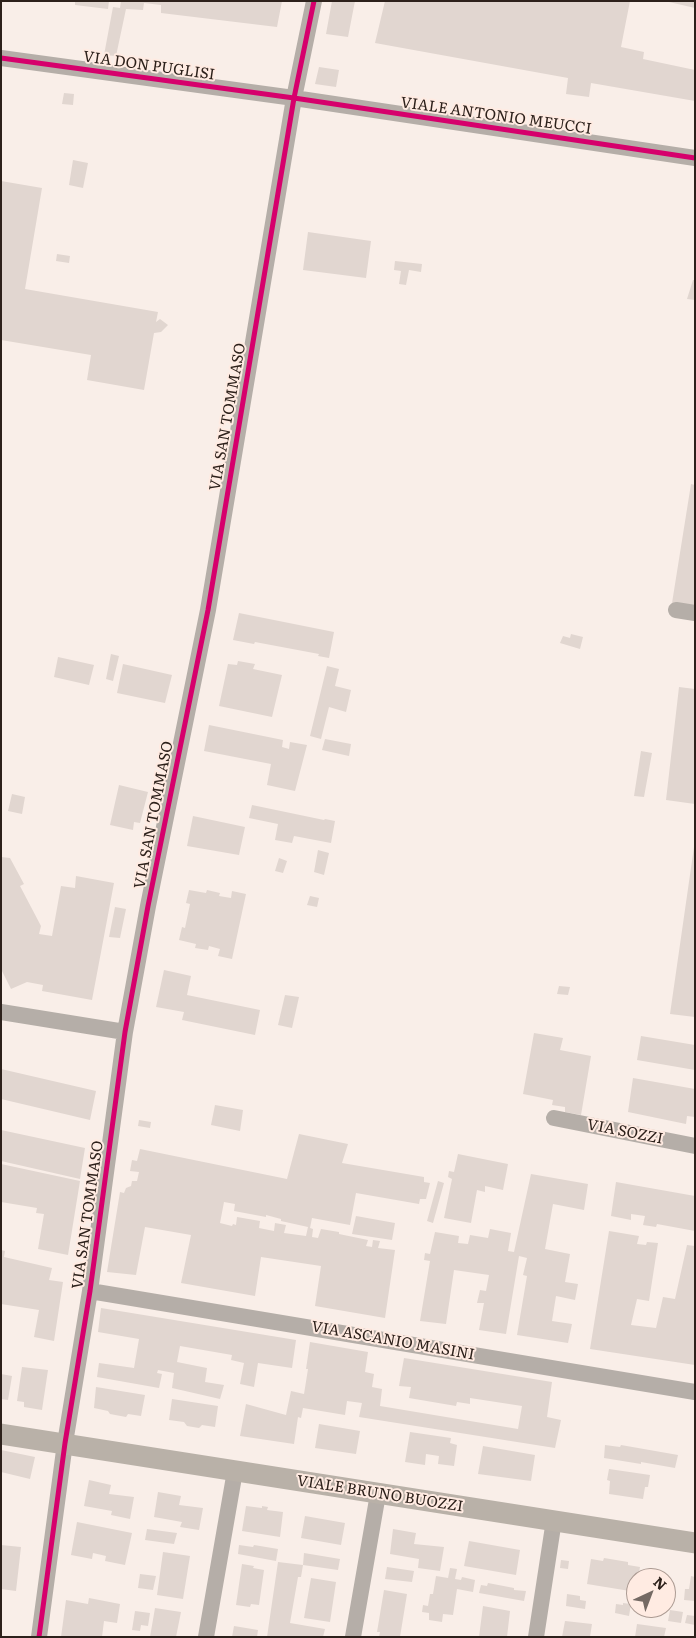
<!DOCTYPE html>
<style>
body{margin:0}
#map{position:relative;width:696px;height:1638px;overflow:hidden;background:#f9eee8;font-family:Literata,serif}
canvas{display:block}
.frame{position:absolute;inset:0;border:2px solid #2d211b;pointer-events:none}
.north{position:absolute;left:626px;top:1568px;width:50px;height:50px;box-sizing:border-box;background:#ffebe2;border:1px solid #ab9a92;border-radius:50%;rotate:43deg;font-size:14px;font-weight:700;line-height:20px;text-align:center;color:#2d211b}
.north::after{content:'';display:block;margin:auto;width:18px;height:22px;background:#746963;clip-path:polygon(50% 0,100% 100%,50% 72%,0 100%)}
</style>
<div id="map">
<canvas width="696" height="1638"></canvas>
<div class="frame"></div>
<div class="north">N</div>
</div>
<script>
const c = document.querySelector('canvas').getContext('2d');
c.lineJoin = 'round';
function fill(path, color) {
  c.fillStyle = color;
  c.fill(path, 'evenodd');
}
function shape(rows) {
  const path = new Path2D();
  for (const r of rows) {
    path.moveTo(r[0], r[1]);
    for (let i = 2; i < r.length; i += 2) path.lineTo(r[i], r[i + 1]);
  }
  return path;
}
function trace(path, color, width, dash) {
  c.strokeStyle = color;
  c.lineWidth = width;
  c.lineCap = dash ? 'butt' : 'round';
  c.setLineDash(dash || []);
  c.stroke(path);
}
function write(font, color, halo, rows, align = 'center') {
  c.font = font + ' Literata,serif';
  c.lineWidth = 4;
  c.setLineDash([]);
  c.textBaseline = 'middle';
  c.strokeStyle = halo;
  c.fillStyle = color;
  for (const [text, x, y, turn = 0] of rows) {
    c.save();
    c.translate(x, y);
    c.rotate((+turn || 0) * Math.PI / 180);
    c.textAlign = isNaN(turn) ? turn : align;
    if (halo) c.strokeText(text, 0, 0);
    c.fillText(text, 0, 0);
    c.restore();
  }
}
fill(shape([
 [75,1,109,1,108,9,75,5],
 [121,1,282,1,277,27,161,13,161,5,144,3,143,10,126,9,116,56,104,55,113,7,120,8],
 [332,1,355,1,348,37,326,34],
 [385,1,630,1,621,47,644,52,643,59,695,70,695,101,591,83,589,97,566,94,568,78,375,43],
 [669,1,695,1,695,8,669,2],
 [319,67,339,70,336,87,315,84],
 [64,93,74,94,73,105,62,104],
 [73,160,88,163,83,188,69,185],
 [1,181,42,188,25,289,158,312,156,322,160,319,168,325,161,332,154,333,144,390,87,380,91,355,1,340],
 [308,232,371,241,366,278,303,270],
 [57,254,70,256,69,263,56,261],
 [395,261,422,264,421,272,409,270,406,285,399,284,401,271,394,270],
 [693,280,695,280,695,300,687,299],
 [691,484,695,485,695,606,672,603],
 [239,613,334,632,329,658,318,656,319,654,255,642,254,644,233,640],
 [571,634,583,637,580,649,560,643,563,636,570,638],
 [111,654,119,656,113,681,106,679],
 [58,657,94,665,89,685,54,677],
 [238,661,255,664,253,669,282,675,272,717,219,706,228,664,237,665],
 [123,664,172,675,165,703,117,693],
 [327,666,339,669,335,686,351,690,346,712,329,707,321,739,310,736],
 [679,687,695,689,695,804,666,800],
 [209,725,283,740,282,747,289,749,290,742,307,745,295,791,267,785,271,764,204,751],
 [325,739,351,744,349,756,322,750],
 [641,751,652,753,644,797,634,796],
 [119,785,148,792,140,823,134,822,133,830,110,825],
 [12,794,25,797,22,814,8,811],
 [252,805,324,820,325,819,335,821,331,843,294,836,292,843,275,840,278,824,249,818],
 [193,816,245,827,239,855,187,846],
 [694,847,695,847,695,1017,670,1014],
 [318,850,329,853,324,875,314,872],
 [1,857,10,858,24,884,20,886,41,926,39,934,52,936,61,886,75,888,76,876,114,883,92,1000,42,991,43,985,27,982,11,989,1,969],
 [279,858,287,861,283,873,275,871],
 [189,890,206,893,207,890,220,893,219,896,231,898,232,891,246,894,232,959,218,956,220,949,209,946,208,950,195,948,196,944,179,940,182,927,185,928,190,904,186,903],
 [310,896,319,898,317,907,307,905],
 [115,907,126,909,120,938,109,937],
 [164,970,191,976,187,995,260,1010,255,1035,182,1020,184,1012,156,1007],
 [559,986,570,987,568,995,557,994],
 [285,995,299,997,292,1028,278,1025],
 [534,1033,563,1038,560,1050,591,1056,581,1115,565,1112,565,1107,552,1105,553,1100,523,1094],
 [641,1036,695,1045,695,1070,637,1060],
 [1,1069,96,1091,90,1120,1,1099],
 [633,1078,695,1089,695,1117,687,1116,686,1124,628,1112],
 [215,1105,243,1110,240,1131,211,1125],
 [139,1120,151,1122,150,1128,138,1126],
 [1,1130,85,1148,80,1179,1,1161],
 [299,1134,348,1144,342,1163,424,1177,424,1182,430,1183,426,1199,420,1199,419,1204,356,1193,350,1225,312,1218,310,1228,313,1229,312,1237,318,1238,321,1229,339,1232,339,1234,368,1240,366,1246,372,1247,373,1240,380,1241,378,1248,395,1250,385,1318,315,1306,321,1266,261,1257,255,1296,181,1283,191,1235,145,1227,136,1275,107,1272,120,1192,124,1193,126,1188,131,1186,132,1181,137,1181,139,1172,130,1171,132,1160,137,1161,140,1149,287,1179],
 [224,1202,235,1204,234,1211,266,1217,266,1215,281,1219,281,1221,308,1227,306,1236,284,1233,286,1225,275,1223,274,1231,259,1228,260,1221,237,1217,236,1225,233,1224,232,1226,220,1223],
 [458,1154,508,1164,503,1190,485,1186,485,1192,477,1190,471,1223,444,1218,452,1179,448,1177,449,1171,454,1172],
 [1,1164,80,1181,68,1255,38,1249,44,1214,36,1213,37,1208,1,1202],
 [531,1174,588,1184,584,1210,553,1204,545,1249,570,1254,565,1282,578,1284,575,1300,556,1296,552,1321,572,1324,568,1343,517,1335,527,1276,523,1275,527,1258,519,1256,506,1334,479,1330,484,1303,477,1303,480,1290,486,1291,489,1275,454,1270,446,1324,420,1321,430,1261,424,1260,425,1253,430,1254,435,1232,459,1236,458,1243,468,1244,470,1235,488,1238,490,1229,511,1233,508,1251,514,1252],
 [438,1181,444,1183,433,1223,427,1221],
 [616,1182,695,1196,695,1231,657,1224,656,1227,643,1225,645,1216,631,1214,631,1220,611,1216],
 [356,1216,395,1223,392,1240,352,1234],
 [609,1231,639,1236,637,1244,646,1245,647,1242,658,1243,649,1301,637,1299,631,1325,656,1328,663,1297,675,1299,687,1245,695,1246,695,1365,590,1349],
 [1,1250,5,1251,4,1257,52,1268,49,1280,63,1282,54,1341,34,1337,39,1310,1,1304],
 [101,1308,296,1340,292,1368,258,1363,254,1387,240,1384,244,1363,231,1360,232,1355,180,1346,177,1362,207,1368,205,1382,224,1385,220,1399,172,1388,174,1373,158,1370,157,1373,162,1374,159,1388,97,1377,99,1363,134,1368,139,1339,98,1332],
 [310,1342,368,1352,365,1372,374,1374,372,1387,382,1389,380,1406,518,1429,522,1406,470,1398,470,1404,457,1402,456,1406,409,1398,411,1387,399,1386,404,1358,552,1382,547,1417,561,1420,555,1448,359,1417,362,1403,347,1401,345,1415,303,1408,301,1418,298,1417,294,1444,240,1436,246,1404,286,1415,291,1391,304,1394,308,1369,306,1369],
 [22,1367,48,1370,42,1410,24,1407,24,1402,17,1401],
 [1,1374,12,1376,8,1400,1,1399],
 [96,1387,145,1395,141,1416,128,1414,126,1417,110,1414,108,1411,94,1408],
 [172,1399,218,1406,215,1427,202,1425,199,1428,187,1426,184,1422,169,1420],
 [319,1424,360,1431,356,1454,315,1448],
 [410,1432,451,1438,450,1443,457,1445,454,1466,438,1464,439,1456,426,1454,425,1465,405,1462],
 [605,1445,620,1447,621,1445,678,1455,675,1468,641,1462,641,1464,604,1458],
 [483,1446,535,1455,531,1481,478,1474],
 [1,1450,35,1457,30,1479,1,1472],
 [609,1469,650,1475,648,1487,645,1487,643,1499,609,1494,610,1481,607,1480],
 [89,1480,111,1485,109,1494,134,1497,130,1519,111,1515,112,1511,84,1506],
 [158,1492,181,1496,179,1505,203,1508,199,1530,180,1527,182,1522,154,1517],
 [246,1506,262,1508,262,1506,268,1507,267,1510,283,1512,280,1537,242,1531],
 [305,1516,345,1523,341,1545,301,1538],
 [77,1522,132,1533,125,1565,105,1561,106,1556,93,1553,92,1559,71,1555],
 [147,1529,177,1533,174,1544,145,1540],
 [393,1529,416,1533,414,1544,444,1547,440,1571,418,1568,419,1559,390,1554],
 [469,1541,520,1550,516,1575,464,1566],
 [1,1545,21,1547,16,1591,1,1589],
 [239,1545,253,1547,254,1545,278,1549,276,1561,238,1554],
 [163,1552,190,1556,183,1599,157,1595],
 [304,1553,340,1559,338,1570,303,1565],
 [604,1558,628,1562,628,1565,640,1567,638,1578,636,1578,636,1592,587,1584,591,1559,603,1561],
 [561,1560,569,1561,568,1569,560,1568],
 [278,1562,303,1565,301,1577,298,1577,290,1623,325,1629,323,1637,267,1637],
 [242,1564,254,1566,253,1568,264,1570,259,1605,251,1604,250,1607,236,1605],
 [387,1567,414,1571,412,1582,385,1579],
 [450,1568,457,1569,455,1579,461,1580,462,1577,475,1580,473,1592,457,1589,453,1615,443,1614,442,1622,429,1620,429,1613,422,1612,423,1605,428,1606,430,1594,433,1594,436,1576,448,1578],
 [140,1574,156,1576,153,1590,138,1588],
 [691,1576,695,1577,695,1601,684,1600,685,1589,689,1589],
 [311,1578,336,1582,330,1622,304,1618],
 [488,1583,514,1588,514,1590,526,1591,524,1601,479,1593,481,1585,487,1586],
 [384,1590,407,1594,400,1637,379,1637,380,1632,377,1632],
 [567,1594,580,1596,580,1600,586,1601,585,1609,566,1606],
 [89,1598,120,1604,117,1623,104,1621,102,1637,61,1637,66,1600,88,1604],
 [623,1603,631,1604,629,1616,615,1613,616,1604,623,1605],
 [483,1606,510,1611,507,1637,479,1637],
 [155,1608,181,1612,176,1637,150,1637],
 [670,1610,683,1612,681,1623,668,1621],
 [135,1611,150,1613,148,1626,141,1625,140,1631,132,1630],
 [687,1615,695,1616,695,1625,685,1623],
 [565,1621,592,1624,590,1637,562,1637],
 [637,1624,666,1628,664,1637,635,1637],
 [234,1626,258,1630,257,1637,232,1637]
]), '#e1d6d0');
trace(shape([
 [1,58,294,98,695,158],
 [676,610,695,613],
 [1,1012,125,1032],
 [554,1118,695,1146],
 [90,1291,695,1392],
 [39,1637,65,1443,90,1291,125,1032,148,906,208,610,294,98,314,1],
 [206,1637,235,1471],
 [353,1637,378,1494],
 [536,1637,554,1520]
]), '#b5aea8', 16);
trace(shape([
 [1,1434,695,1543]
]), '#b9b1a8', 21);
trace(shape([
 [1,58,294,98,695,158],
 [39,1637,65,1443,90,1291,125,1032,148,906,208,610,294,98,314,1]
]), '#d6006c', 5);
write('15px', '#2d211b', '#ffebe2', [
 ["VIA DON PUGLISI",149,66,8],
 ["VIALE ANTONIO MEUCCI",496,116,8],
 ["VIA SAN TOMMASO",228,417,-80],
 ["VIA SAN TOMMASO",154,815,-79],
 ["VIA SOZZI",625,1132,11],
 ["VIA SAN TOMMASO",88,1215,-82],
 ["VIA ASCANIO MASINI",393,1341,10],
 ["VIALE BRUNO BUOZZI",380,1494,9]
]);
</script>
